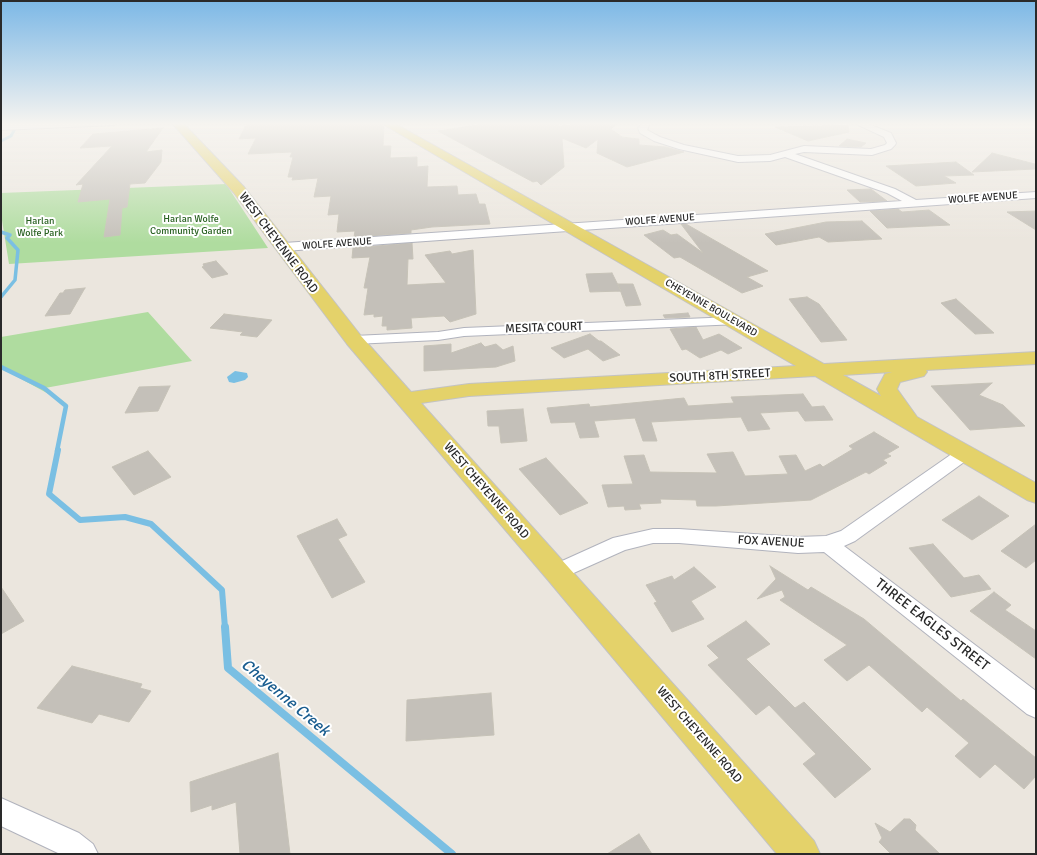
<!DOCTYPE html>
<style>
body{margin:0}
#map{position:relative;width:1037px;height:855px;overflow:hidden;background:#ebe6de;font-family:Signika,sans-serif}
canvas{display:block}
.frame{position:absolute;inset:0;border:2px solid #2a2a2a;pointer-events:none}
</style>
<div id="map">
<canvas width="1037" height="855"></canvas>
<div class="frame"></div>
</div>
<script>
const c = document.querySelector('canvas').getContext('2d');
c.lineJoin = 'round';
function fill(path, color) {
  c.fillStyle = color;
  c.fill(path, 'evenodd');
}
function shape(rows) {
  const path = new Path2D();
  for (const r of rows) {
    path.moveTo(r[0], r[1]);
    for (let i = 2; i < r.length; i += 2) path.lineTo(r[i], r[i + 1]);
  }
  return path;
}
function trace(path, color, width, dash) {
  c.strokeStyle = color;
  c.lineWidth = width;
  c.lineCap = dash ? 'butt' : 'round';
  c.setLineDash(dash || []);
  c.stroke(path);
}
function write(font, color, halo, rows, align = 'center') {
  c.font = font + ' Signika,sans-serif';
  c.lineWidth = 4;
  c.setLineDash([]);
  c.textBaseline = 'middle';
  c.strokeStyle = halo;
  c.fillStyle = color;
  for (const [text, x, y, turn = 0] of rows) {
    c.save();
    c.translate(x, y);
    c.rotate((+turn || 0) * Math.PI / 180);
    c.textAlign = isNaN(turn) ? turn : align;
    if (halo) c.strokeText(text, 0, 0);
    c.fillText(text, 0, 0);
    c.restore();
  }
}
fill(shape([
 [226,184,268,248,9,264,1,214,1,193],
 [148,312,192,361,45,388,67,404,1,368,1,337]
]), '#afdc9f');
fill(shape([
 [235,371,247,373,248,377,245,380,234,383,229,382,227,377]
]), '#7abfe3');
trace(shape([
 [1,141,11,136,18,123]
]), '#7abfe3', 3);
trace(shape([
 [1,232,10,235,7,238,18,250,15,280,1,297]
]), '#7abfe3', 3.5);
trace(shape([
 [1,367,44,388,66,406,57,451]
]), '#7abfe3', 4.5);
trace(shape([
 [58,450,49,494,80,520,125,517,151,524,222,590,225,628]
]), '#7abfe3', 6);
trace(shape([
 [225,627,228,668,452,854]
]), '#7abfe3', 8);
const building = shape([
 [247,123,380,123,384,127,383,146,391,146,390,158,417,157,417,167,428,166,427,187,457,186,458,195,476,194,479,204,485,204,490,224,432,227,411,230,411,233,354,237,355,231,337,232,339,214,328,215,331,196,314,197,318,178,292,180,293,177,288,177,293,157,290,157,292,152,248,154,256,138,239,139,247,123],
 [490,123,559,123,559,126,590,123,618,123,611,129,622,137,639,139,639,145,666,147,684,152,627,167,597,153,598,139,586,148,562,138,564,167,541,185,537,181,533,182,438,131,490,123],
 [848,125,849,132,808,141,775,127,848,125],
 [163,128,146,152,162,150,161,162,145,183,130,184,127,207,122,208,120,235,104,237,110,199,78,202,83,184,76,185,112,146,80,148,93,134,163,128],
 [847,139,866,143,861,147,839,146,847,139],
 [992,153,1035,164,1035,169,972,172,992,153],
 [956,162,974,175,944,176,956,183,916,186,886,166,956,162],
 [871,189,887,201,860,202,847,190,871,189],
 [898,209,902,212,929,210,950,225,887,228,870,211,898,209],
 [1036,211,1036,230,1007,212,1036,211],
 [862,221,882,239,828,242,819,237,776,245,765,234,826,222,862,221],
 [681,224,686,224,768,271,747,277,763,286,742,293,680,257,674,258,644,235,663,230,671,235,677,234,703,253,681,224],
 [412,243,413,259,408,259,407,285,446,283,425,255,450,251,452,254,473,250,476,314,450,322,444,316,411,318,412,328,387,330,387,326,382,326,383,316,374,317,374,314,364,315,368,288,364,288,370,257,352,258,353,248,412,243],
 [216,261,228,274,212,278,202,267,204,266,203,264,216,261],
 [612,273,621,291,590,292,586,274,612,273],
 [618,284,633,284,641,305,626,306,618,284],
 [85,288,70,314,45,316,60,293,63,293,65,290,85,288],
 [807,297,819,304,847,340,821,342,789,299,807,297],
 [956,299,994,333,975,334,941,303,956,299],
 [688,313,690,317,665,318,663,315,688,313],
 [224,314,272,320,257,337,240,335,243,332,210,328,224,314],
 [696,327,703,340,719,334,742,348,728,354,721,350,700,358,686,349,682,350,670,329,696,327],
 [590,334,599,341,601,341,620,355,603,361,588,349,564,358,551,348,590,334],
 [481,343,485,347,496,344,503,350,513,346,515,361,496,367,424,371,424,346,451,344,451,353,481,343],
 [992,383,979,395,1003,405,1025,426,970,430,931,386,992,383],
 [170,386,158,411,125,413,139,387,170,386],
 [803,394,812,407,824,406,833,420,805,421,798,411,760,413,770,429,748,431,741,417,651,422,657,441,643,441,635,418,594,421,599,437,580,438,575,422,551,423,547,408,589,404,590,407,684,398,688,406,734,403,731,397,803,394],
 [523,409,527,441,501,443,499,426,488,426,487,411,523,409],
 [874,432,899,447,887,454,891,456,883,460,887,463,869,474,866,472,811,500,716,506,697,506,696,500,660,499,661,503,639,504,641,509,625,510,624,506,608,507,602,485,633,484,624,456,644,455,650,472,717,473,707,454,733,452,745,476,788,474,779,456,796,455,805,471,820,464,823,467,853,449,849,446,874,432],
 [148,451,171,477,134,495,112,467,148,451],
 [546,458,588,503,560,515,519,469,546,458],
 [979,496,1009,516,972,540,942,520,979,496],
 [337,519,347,535,338,539,365,582,332,598,297,536,337,519],
 [1036,524,1036,560,1026,568,1001,551,1036,524],
 [933,544,964,578,979,575,991,589,951,597,909,548,933,544],
 [770,566,808,590,811,587,864,619,961,701,963,699,1036,758,1036,776,1024,789,995,764,980,778,955,756,969,743,927,707,922,712,869,665,847,681,824,660,847,645,780,600,785,597,782,590,757,599,776,579,770,566],
 [694,567,716,587,691,601,704,619,672,632,654,603,657,602,646,585,672,576,674,580,694,567],
 [1,587,24,621,1,634,1,587],
 [994,592,1011,605,1005,610,1036,631,1036,659,970,611,994,592],
 [746,621,770,644,746,659,795,708,804,702,871,769,835,798,803,764,816,754,769,705,756,715,708,665,719,658,707,646,746,621],
 [72,666,142,684,140,688,151,691,129,722,99,714,92,723,37,708,72,666],
 [491,693,494,735,406,741,407,700,491,693],
 [278,753,290,854,240,854,236,802,212,810,212,805,191,812,190,782,278,753],
 [904,819,910,819,916,825,915,830,940,854,891,854,879,842,882,838,875,823,890,832,904,819],
 [639,834,652,854,607,854,639,834]
]);
fill(building, '#c4c0b9');
trace(building, '#c6c2b7', 1);
const minor = shape([
 [40,123,118,123,114,125,1,130,1,124,40,123],
 [642,123,650,123,647,130,660,137,684,145,738,156,770,155,804,146,871,149,885,145,887,143,884,137,854,123,866,123,891,133,896,143,895,145,891,149,872,155,804,152,795,154,895,189,916,200,1036,192,1036,198,284,251,278,247,284,243,902,201,887,193,785,157,770,161,738,162,679,149,654,141,640,133,638,128,642,123],
 [734,317,739,318,741,321,739,324,464,336,438,340,354,344,349,343,347,340,349,337,354,336,438,332,464,328,734,317],
 [965,447,971,449,974,453,971,457,855,541,844,546,1036,691,1036,718,1027,714,824,552,798,553,679,543,653,543,625,550,558,580,551,578,547,572,551,566,613,538,653,529,679,529,798,537,826,536,841,531,959,449,965,447],
 [1,798,79,833,93,844,98,854,60,854,1,826,1,798]
]);
const major = shape([
 [172,123,183,123,244,187,361,336,411,392,469,384,796,366,381,123,394,123,824,364,1036,352,1036,364,926,370,927,372,924,376,900,382,897,389,917,417,1036,483,1036,503,1027,500,815,376,469,396,421,403,814,841,820,854,777,854,548,580,347,344,234,193,172,123],
 [892,372,885,374,877,389,881,396,843,375,892,372]
]);
trace(minor, '#b1b3bd', 2);
trace(major, '#c3c3c3', 2);
fill(minor, '#fff');
fill(major, '#e4d26a');
const sky = c.createLinearGradient(0, 0, 0, 243);
sky.addColorStop(0, '#7cb8e6');
sky.addColorStop(0.51, '#f6f4f0');
sky.addColorStop(1, '#f6f4f000');
c.fillStyle = sky;
c.fillRect(0, 0, 1037, 243);
write('10px', '#2a2a2a', '#fff', [
 ["WOLFE AVENUE",983,198,-4],
 ["WOLFE AVENUE",660,220,-4],
 ["WOLFE AVENUE",337,244,-4],
 ["CHEYENNE BOULEVARD",711,308,30]
]);
write('10px', '#296121', '#fff', [
 ["Harlan Wolfe",191,219],
 ["Community Garden",191,231],
 ["Harlan",40,221],
 ["Wolfe Park",40,233]
]);
write('12px', '#2a2a2a', '#fff', [
 ["WEST CHEYENNE ROAD",278,243,53],
 ["MESITA COURT",544,328,-2],
 ["SOUTH 8TH STREET",720,376,-3],
 ["WEST CHEYENNE ROAD",486,491,49],
 ["FOX AVENUE",771,542,3],
 ["WEST CHEYENNE ROAD",699,735,49]
]);
write('14px', '#2a2a2a', '#fff', [
 ["THREE EAGLES STREET",932,625,38]
]);
write('italic 16px', '#1a5d8f', '#fff', [
 ["Cheyenne Creek",285,698,40]
]);
</script>
